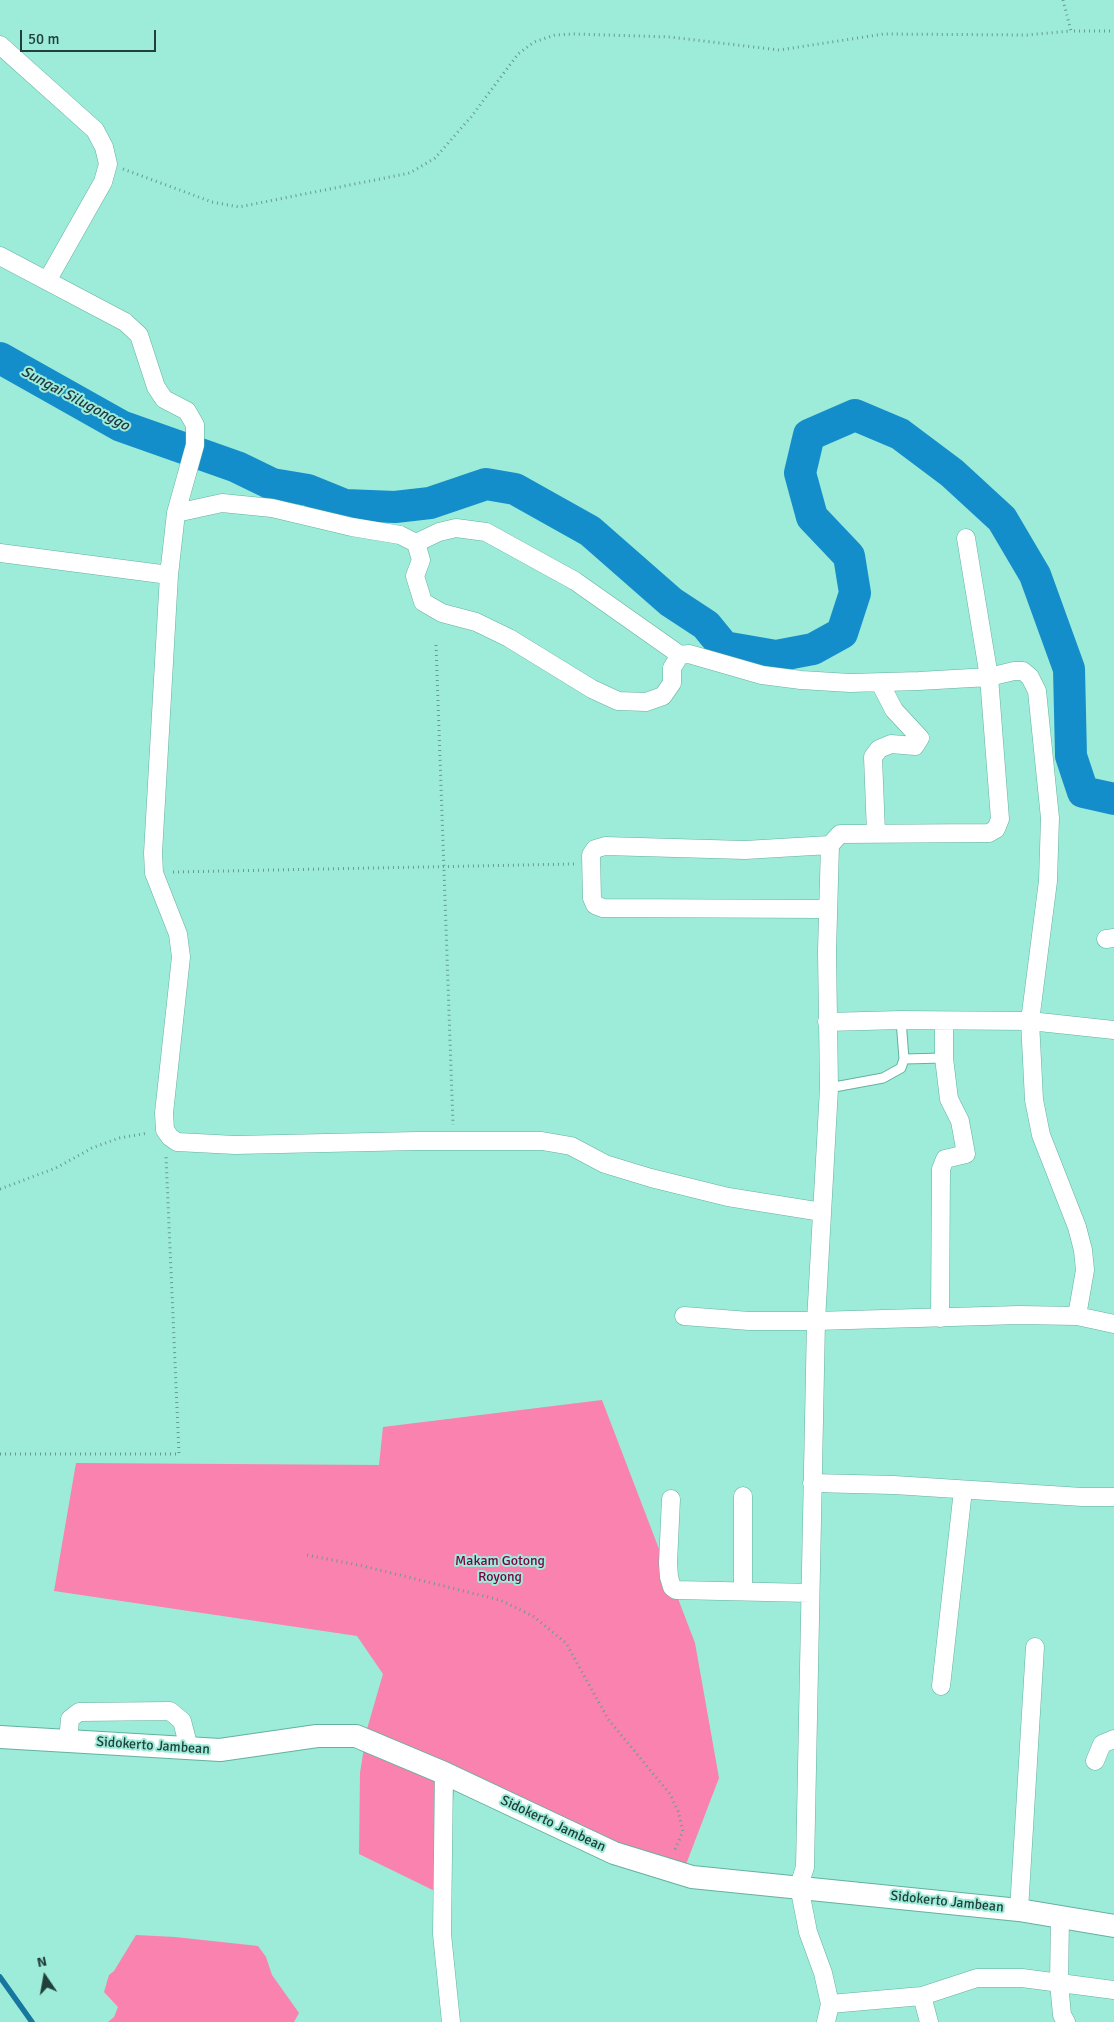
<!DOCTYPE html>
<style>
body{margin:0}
#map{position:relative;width:1114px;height:2022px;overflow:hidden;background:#9debd9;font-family:Signika,sans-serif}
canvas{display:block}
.north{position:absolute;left:20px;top:1952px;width:50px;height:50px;-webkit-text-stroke:4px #9debd9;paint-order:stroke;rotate:348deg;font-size:14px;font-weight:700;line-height:20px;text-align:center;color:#204039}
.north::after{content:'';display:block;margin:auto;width:18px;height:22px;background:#204039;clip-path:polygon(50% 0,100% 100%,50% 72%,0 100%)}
.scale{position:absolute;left:20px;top:30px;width:136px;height:22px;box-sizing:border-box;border:2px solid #204039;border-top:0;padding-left:6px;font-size:15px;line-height:18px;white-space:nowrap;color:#204039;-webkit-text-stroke:4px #9debd9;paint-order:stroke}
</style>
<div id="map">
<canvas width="1114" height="2022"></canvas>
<div class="north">N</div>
<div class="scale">50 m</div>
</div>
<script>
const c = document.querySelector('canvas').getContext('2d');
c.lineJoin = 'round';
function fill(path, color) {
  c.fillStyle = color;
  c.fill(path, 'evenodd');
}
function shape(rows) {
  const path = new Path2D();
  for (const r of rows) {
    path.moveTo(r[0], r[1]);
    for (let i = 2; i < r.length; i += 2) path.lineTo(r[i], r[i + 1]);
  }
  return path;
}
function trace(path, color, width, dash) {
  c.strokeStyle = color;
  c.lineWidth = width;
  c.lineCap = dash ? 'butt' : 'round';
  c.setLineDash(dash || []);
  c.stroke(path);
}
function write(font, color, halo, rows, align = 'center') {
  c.font = font + ' Signika,sans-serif';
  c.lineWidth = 4;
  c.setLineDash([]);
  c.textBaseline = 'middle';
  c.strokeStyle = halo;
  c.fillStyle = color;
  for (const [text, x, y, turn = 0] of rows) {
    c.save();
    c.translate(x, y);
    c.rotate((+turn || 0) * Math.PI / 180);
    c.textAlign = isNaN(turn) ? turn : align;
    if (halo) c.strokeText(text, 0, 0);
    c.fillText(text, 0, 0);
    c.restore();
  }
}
fill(shape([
 [602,1400,695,1643,719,1778,685,1867,622,1846,456,1767,445,1896,359,1854,360,1773,367,1729,383,1674,357,1636,54,1591,76,1463,379,1465,383,1427],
 [136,1935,175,1937,258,1946,266,1957,272,1975,299,2013,294,2022,108,2022,114,2017,118,2007,104,1992,109,1975,114,1971]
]), '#f982ae');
trace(shape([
 [0,1977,32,2022]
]), '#18779e', 5.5);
trace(shape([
 [0,358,121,426,237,467,272,484,308,490,345,505,395,507,430,503,486,484,515,489,590,531,671,602,706,625,724,647,776,656,813,649,842,633,855,593,849,556,812,517,800,473,809,435,855,415,900,434,952,473,1002,519,1035,575,1069,669,1071,756,1083,792,1114,799]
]), '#148eca', 32);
const service = shape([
 [901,1020,904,1059],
 [829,1088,883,1078,901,1068,904,1059,944,1058]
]);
const minor = shape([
 [0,45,95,130,104,147,108,164,103,182,47,281],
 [0,256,125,322,139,335,156,387,164,399,187,411,195,425,195,445,176,513,169,575,153,853,154,873,178,934,181,957,164,1113,165,1130,170,1137,177,1142,235,1145,417,1141,542,1141,571,1146,605,1164,651,1178,728,1197,822,1212],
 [176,513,222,503,272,508,352,527,400,535,416,543,421,560,415,576,423,602,442,613,476,622,509,638,592,689,618,701,646,702,663,696,672,683,672,668,680,655,689,654,762,675,801,680,850,683,919,681,989,677,1014,671,1023,671,1030,677,1037,691,1050,818,1048,881,1030,1021,1034,1100,1041,1135,1077,1227,1083,1250,1085,1270,1077,1316],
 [416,543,439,532,456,528,486,532,575,581,680,655],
 [0,553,169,575],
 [876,833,873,757,879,749,891,744,915,746,920,738,894,710,880,683],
 [828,909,603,908,595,905,592,898,591,855,595,849,605,846,745,850,830,845],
 [1106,939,1114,938],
 [827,1022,901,1020,1030,1021,1114,1030],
 [684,1316,749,1321,816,1321,1019,1315,1077,1316,1114,1324],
 [940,1318,941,1169,945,1159,966,1154,960,1121,949,1099,944,1058,944,1022],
 [812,1483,894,1485,1082,1497,1114,1497],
 [671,1499,668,1563,669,1577,672,1587,676,1590,810,1593],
 [743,1591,743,1496],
 [941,1686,963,1490],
 [68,1741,70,1719,79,1712,170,1711,182,1721,189,1748],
 [1095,1761,1102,1744,1114,1739],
 [444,1773,442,1934,451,2022],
 [1019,1910,1035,1647],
 [1060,1918,1059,1983,1062,2015,1066,2022],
 [922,1996,929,2022],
 [830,2004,922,1996,977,1978,1022,1978,1114,1990],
 [826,2022,830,2004,823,1973,808,1932,799,1886,805,1867,816,1321,829,1088,827,951,830,845,840,834,989,833,996,829,1000,819,989,677,966,538]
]);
const tertiary = shape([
 [0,1737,220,1750,317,1736,356,1736,444,1773,614,1853,692,1877,1019,1910,1114,1926]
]);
trace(service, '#64b1a0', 11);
trace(minor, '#64b1a0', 19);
trace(tertiary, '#64b1a0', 24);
trace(shape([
 [1063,0,1071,31,1114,31],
 [123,169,212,202,239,207,410,173,435,158,471,117,518,54,534,42,555,35,574,34,670,37,779,50,884,34,1027,35,1071,31],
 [436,645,453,1125],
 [173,872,574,864],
 [0,1189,56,1168,92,1148,119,1138,148,1133],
 [0,1454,179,1454,166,1156],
 [307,1555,363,1566,500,1600,533,1616,566,1643,608,1719,670,1794,678,1811,683,1831,674,1852]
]), '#649d90', 3, [1, 4]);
trace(service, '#fff', 9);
trace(minor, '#fff', 18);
trace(tertiary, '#fff', 22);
write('14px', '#7b0041', '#9debd9', [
 ["Makam Gotong",500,1561],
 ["Royong",500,1577]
]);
write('14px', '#204039', '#9debd9', [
 ["Sidokerto Jambean",153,1746,4],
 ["Sidokerto Jambean",553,1824,25],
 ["Sidokerto Jambean",947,1902,6]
]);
write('italic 15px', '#213746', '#9debd9', [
 ["Sungai Silugonggo",75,399,28]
]);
</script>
